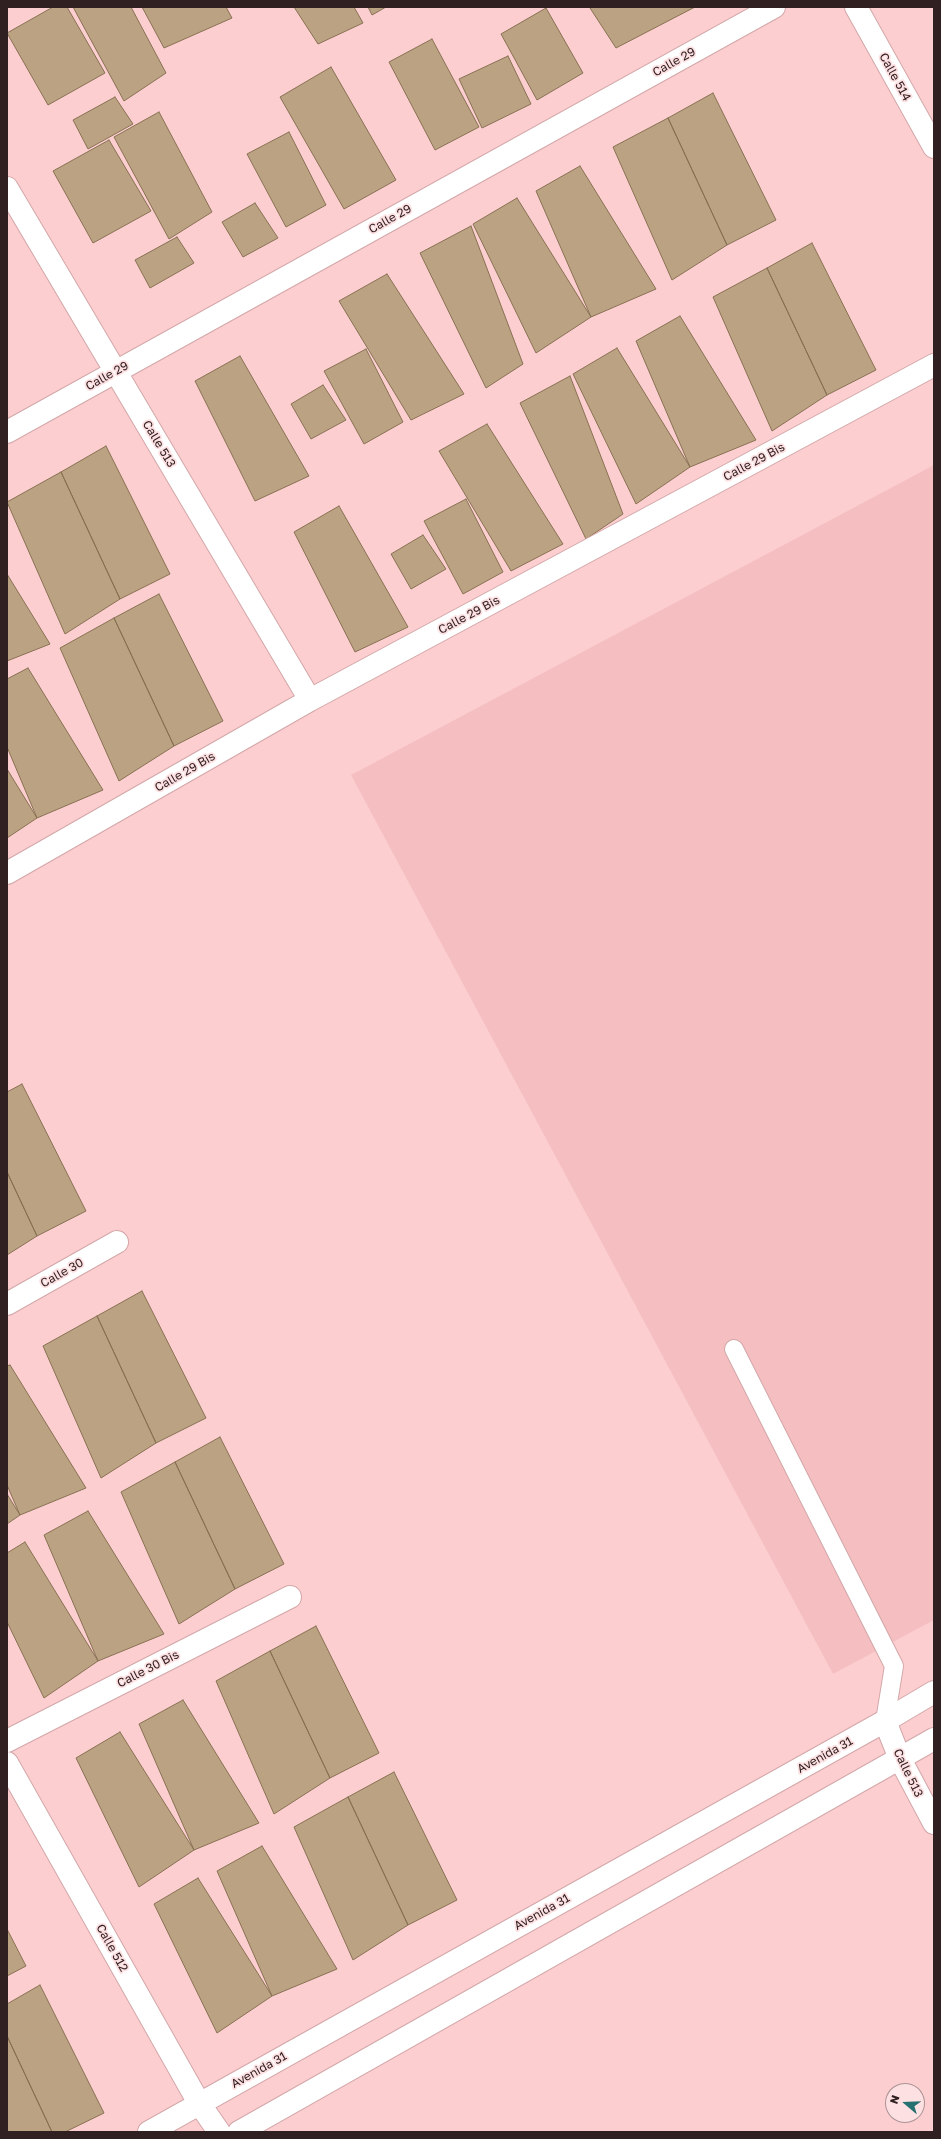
<!DOCTYPE html>
<style>
body{margin:0}
#map{position:relative;width:941px;height:2139px;overflow:hidden;background:#fcced0;font-family:"Golos Text",sans-serif}
canvas{display:block}
.frame{position:absolute;inset:0;border:8px solid #312021;pointer-events:none}
.north{position:absolute;left:885px;top:2083px;width:40px;height:40px;box-sizing:border-box;background:#fde0e2;border:1px solid #ab9395;border-radius:50%;rotate:289deg;font-size:11px;font-weight:700;line-height:16px;text-align:center;color:#312021}
.north::after{content:'';display:block;margin:auto;width:14px;height:18px;background:#257070;clip-path:polygon(50% 0,100% 100%,50% 72%,0 100%)}
</style>
<div id="map">
<canvas width="941" height="2139"></canvas>
<div class="frame"></div>
<div class="north">N</div>
</div>
<script>
const c = document.querySelector('canvas').getContext('2d');
c.lineJoin = 'round';
function fill(path, color) {
  c.fillStyle = color;
  c.fill(path, 'evenodd');
}
function shape(rows) {
  const path = new Path2D();
  for (const r of rows) {
    path.moveTo(r[0], r[1]);
    for (let i = 2; i < r.length; i += 2) path.lineTo(r[i], r[i + 1]);
  }
  return path;
}
function trace(path, color, width, dash) {
  c.strokeStyle = color;
  c.lineWidth = width;
  c.lineCap = dash ? 'butt' : 'round';
  c.setLineDash(dash || []);
  c.stroke(path);
}
function write(font, color, halo, rows, align = 'center') {
  c.font = font + ' "Golos Text",sans-serif';
  c.lineWidth = 3.5;
  c.setLineDash([]);
  c.textBaseline = 'middle';
  c.strokeStyle = halo;
  c.fillStyle = color;
  for (const [text, x, y, turn = 0] of rows) {
    c.save();
    c.translate(x, y);
    c.rotate((+turn || 0) * Math.PI / 180);
    c.textAlign = isNaN(turn) ? turn : align;
    if (halo) c.strokeText(text, 0, 0);
    c.fillText(text, 0, 0);
    c.restore();
  }
}
fill(shape([
 [934,465,934,1620,833,1674,351,775]
]), '#f5bfc2');
const building = shape([
 [53,7,67,7,105,73,48,105,7,33,53,7],
 [73,7,131,7,166,73,124,101,73,7],
 [142,7,226,7,232,18,164,48,142,7],
 [294,7,354,7,363,23,318,44,294,7],
 [368,7,386,7,372,15,368,7],
 [593,7,695,7,616,48,590,8,593,7],
 [546,8,583,73,537,100,501,34,546,8],
 [432,39,479,127,435,150,389,62,432,39],
 [508,56,531,104,482,128,459,79,508,56],
 [331,67,396,180,344,209,280,97,331,67],
 [713,93,776,220,727,245,668,118,713,93],
 [115,97,133,124,88,149,73,120,115,97],
 [159,112,212,212,169,239,114,137,159,112],
 [668,118,727,245,672,280,613,147,668,118],
 [289,132,326,205,286,227,247,154,289,132],
 [109,140,151,211,93,243,53,171,109,140],
 [580,166,656,289,591,317,536,191,580,166],
 [517,198,591,317,536,353,473,224,517,198],
 [255,203,278,238,243,257,222,222,255,203],
 [471,226,523,364,486,388,420,253,471,226],
 [177,237,194,263,150,288,135,260,177,237],
 [812,243,876,370,827,395,767,268,812,243],
 [767,268,827,395,772,431,713,297,767,268],
 [387,274,464,394,411,420,339,301,387,274],
 [680,316,756,440,690,467,636,341,680,316],
 [617,348,690,467,636,504,573,374,617,348],
 [366,349,403,422,364,444,324,371,366,349],
 [240,356,309,476,255,501,195,381,240,356],
 [570,376,623,514,586,539,520,403,570,376],
 [323,385,346,420,311,439,291,404,323,385],
 [487,424,563,544,511,571,439,451,487,424],
 [106,446,170,574,120,599,61,472,106,446],
 [61,472,120,599,65,634,7,502,61,472],
 [466,499,503,572,463,594,424,521,466,499],
 [339,506,408,627,355,652,294,532,339,506],
 [423,535,446,569,411,589,391,554,423,535],
 [7,574,50,644,7,661,7,574],
 [159,594,223,721,174,746,114,618,159,594],
 [114,618,174,746,119,781,60,648,114,618],
 [28,668,103,790,37,818,7,747,7,679,28,668],
 [7,769,37,818,7,838,7,769],
 [22,1084,86,1211,37,1236,7,1172,7,1092,22,1084],
 [7,1172,37,1236,7,1255,7,1172],
 [142,1291,206,1418,156,1443,97,1316,142,1291],
 [97,1316,156,1443,101,1478,43,1346,97,1316],
 [10,1365,86,1488,20,1515,7,1485,7,1366,10,1365],
 [220,1437,284,1564,235,1589,175,1462,220,1437],
 [175,1462,235,1589,179,1624,121,1492,175,1462],
 [7,1494,20,1515,7,1524,7,1494],
 [88,1511,164,1634,98,1661,44,1535,88,1511],
 [25,1542,98,1661,44,1698,7,1622,7,1553,25,1542],
 [316,1626,379,1753,330,1778,270,1651,316,1626],
 [270,1651,330,1778,274,1814,216,1681,270,1651],
 [183,1700,259,1823,194,1850,139,1724,183,1700],
 [120,1732,194,1850,139,1887,76,1758,120,1732],
 [394,1772,457,1900,408,1925,348,1797,394,1772],
 [348,1797,408,1925,353,1960,294,1827,348,1797],
 [262,1846,337,1969,272,1996,217,1871,262,1846],
 [198,1878,272,1996,217,2033,154,1904,198,1878],
 [7,1929,26,1966,7,1976,7,1929],
 [40,1985,104,2113,65,2132,52,2132,7,2036,7,2004,40,1985],
 [7,2036,52,2132,7,2132,7,2036]
]);
fill(building, '#baa282');
trace(building, '#887153', 1);
const service = shape([
 [734,1349,894,1666,885,1721]
]);
const minor = shape([
 [856,7,934,147],
 [7,188,310,700],
 [7,432,774,7],
 [7,873,310,700,934,365],
 [7,1304,117,1242],
 [885,1721,900,1759,934,1823],
 [7,1741,290,1597],
 [7,1763,199,2103,219,2132]
]);
const tertiary = shape([
 [149,2132,885,1721,934,1692],
 [239,2132,934,1739]
]);
trace(service, '#d3a7a9', 20);
trace(minor, '#d3a7a9', 24);
trace(tertiary, '#d3a7a9', 24);
trace(service, '#fff', 18);
trace(minor, '#fff', 22);
trace(tertiary, '#fff', 22);
write('12px', '#312021', '#fde0e2', [
 ["Calle 29",674,62,-29],
 ["Calle 514",895,77,61],
 ["Calle 29",390,219,-29],
 ["Calle 29",107,376,-29],
 ["Calle 513",159,444,59],
 ["Calle 29 Bis",754,462,-28],
 ["Calle 29 Bis",469,615,-28],
 ["Calle 29 Bis",185,772,-30],
 ["Calle 30",62,1273,-29],
 ["Calle 30 Bis",148,1669,-27],
 ["Avenida 31",825,1755,-29],
 ["Calle 513",908,1773,64],
 ["Avenida 31",542,1912,-29],
 ["Calle 512",112,1948,61],
 ["Avenida 31",259,2070,-29]
]);
</script>
